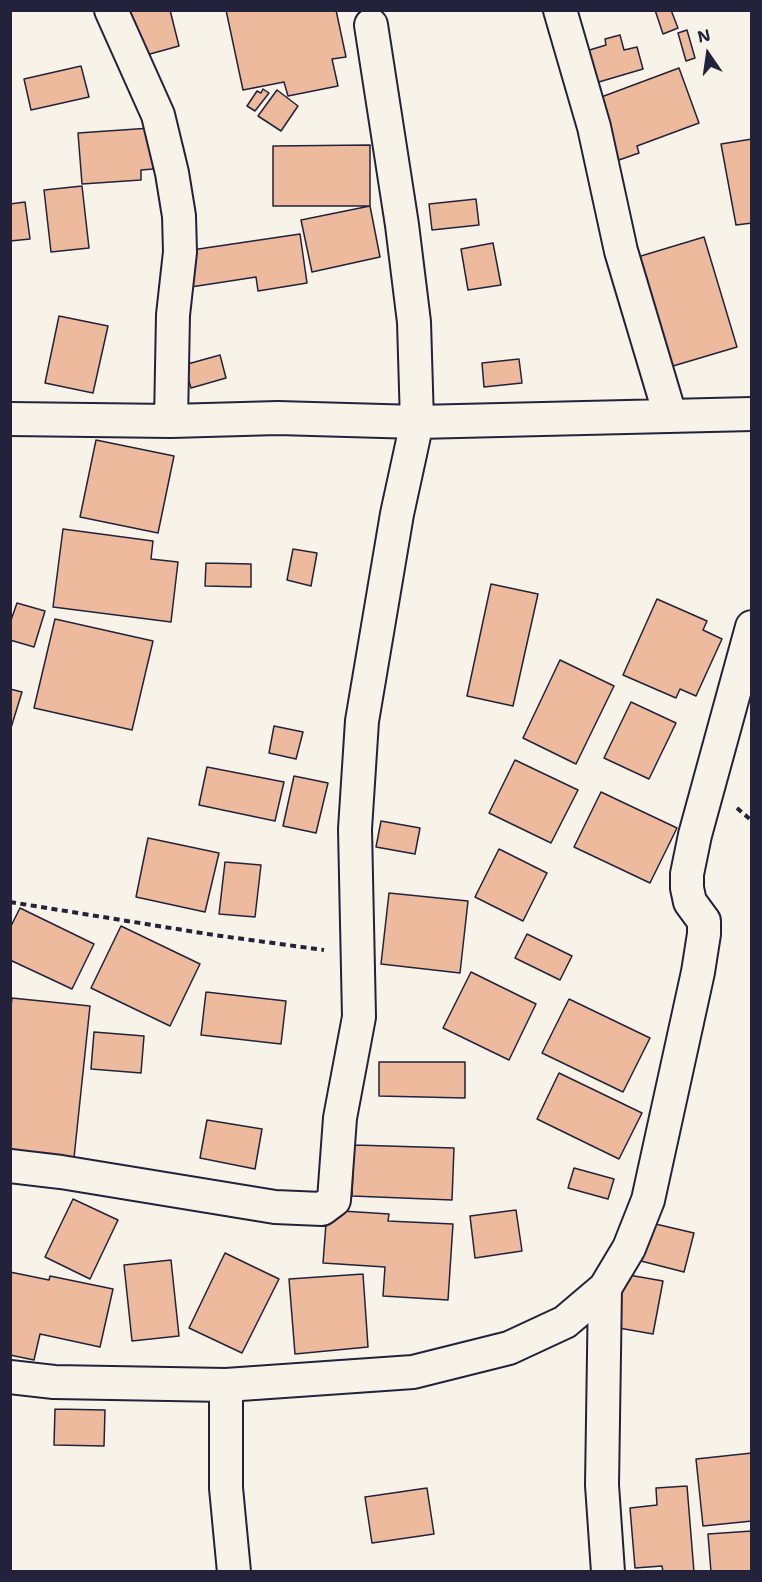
<!DOCTYPE html>
<style>
body{margin:0}
#map{position:relative;width:762px;height:1582px;overflow:hidden;background:#f7f3e8;font-family:"Shantell Sans",sans-serif}
canvas{display:block}
.frame{position:absolute;inset:0;border:12px solid #22223b;pointer-events:none}
.north{position:absolute;left:678px;top:24px;width:60px;height:60px;-webkit-text-stroke:4px #f7f3e8;paint-order:stroke;rotate:347deg;font-size:16px;font-weight:700;line-height:24px;text-align:center;color:#22223b}
.north::after{content:'';display:block;margin:auto;width:21px;height:27px;background:#22223b;clip-path:polygon(50% 0,100% 100%,50% 72%,0 100%)}
</style>
<div id="map">
<canvas width="762" height="1582"></canvas>
<div class="frame"></div>
<div class="north">N</div>
</div>
<script>
const c = document.querySelector('canvas').getContext('2d');
c.lineJoin = 'round';
function fill(path, color) {
  c.fillStyle = color;
  c.fill(path, 'evenodd');
}
function shape(rows) {
  const path = new Path2D();
  for (const r of rows) {
    path.moveTo(r[0], r[1]);
    for (let i = 2; i < r.length; i += 2) path.lineTo(r[i], r[i + 1]);
  }
  return path;
}
function trace(path, color, width, dash) {
  c.strokeStyle = color;
  c.lineWidth = width;
  c.lineCap = dash ? 'butt' : 'round';
  c.setLineDash(dash || []);
  c.stroke(path);
}
const building = shape([
 [128,10,170,10,179,46,139,57,128,10],
 [226,10,336,10,346,57,332,59,338,86,288,96,284,82,243,90,226,10],
 [655,10,671,10,678,28,663,34,655,10],
 [687,30,695,58,686,61,678,33,687,30],
 [620,35,624,50,637,47,643,69,592,84,583,52,606,45,605,39,620,35],
 [81,66,89,97,31,110,24,79,81,66],
 [679,68,699,123,637,146,639,153,619,160,596,99,679,68],
 [263,89,269,93,255,111,247,106,257,91,261,93,263,89],
 [277,90,298,106,281,131,258,116,277,90],
 [151,128,153,169,141,170,141,180,82,184,78,133,151,128],
 [752,139,752,223,736,225,721,144,752,139],
 [370,145,370,206,273,206,273,146,370,145],
 [82,186,89,248,51,252,44,190,82,186],
 [476,199,479,225,432,230,429,204,476,199],
 [25,202,30,239,10,241,10,204,25,202],
 [370,206,380,257,312,272,301,220,370,206],
 [300,234,307,283,258,291,256,277,191,287,185,251,300,234],
 [704,237,737,347,663,369,631,259,704,237],
 [493,243,501,285,468,290,461,249,493,243],
 [59,316,108,326,93,393,45,383,59,316],
 [220,355,226,378,191,388,184,365,220,355],
 [519,359,522,383,484,387,482,363,519,359],
 [96,440,174,456,158,533,80,517,96,440],
 [63,529,153,541,151,559,178,562,171,622,53,607,63,529],
 [293,549,317,553,311,586,287,580,293,549],
 [206,563,251,564,251,587,205,586,206,563],
 [491,584,538,594,513,706,467,696,491,584],
 [657,599,707,621,703,630,722,639,696,696,680,689,676,698,623,675,657,599],
 [17,603,45,611,34,647,10,640,10,623,17,603],
 [55,619,153,641,132,730,34,708,55,619],
 [560,660,614,686,576,764,523,738,560,660],
 [10,689,22,692,10,731,10,689],
 [631,702,676,723,649,779,604,758,631,702],
 [274,726,303,732,296,759,269,753,274,726],
 [515,760,578,790,551,843,489,813,515,760],
 [207,767,284,782,275,821,199,805,207,767],
 [294,776,328,783,316,833,283,826,294,776],
 [601,792,677,828,650,883,574,847,601,792],
 [381,821,420,828,415,854,376,847,381,821],
 [148,838,219,853,205,912,136,897,148,838],
 [499,849,547,873,523,921,475,897,499,849],
 [225,862,261,865,255,917,219,914,225,862],
 [389,893,468,901,460,973,381,964,389,893],
 [20,908,94,944,72,989,10,960,10,928,20,908],
 [121,926,200,964,170,1026,91,988,121,926],
 [527,934,572,956,560,980,515,958,527,934],
 [471,972,536,1004,509,1060,443,1028,471,972],
 [206,992,286,1001,281,1044,201,1035,206,992],
 [12,998,90,1006,73,1167,10,1161,10,1015,12,998],
 [569,999,650,1038,623,1092,542,1053,569,999],
 [94,1032,144,1036,141,1073,91,1069,94,1032],
 [379,1062,465,1062,465,1098,379,1096,379,1062],
 [559,1073,642,1113,619,1159,537,1119,559,1073],
 [207,1120,262,1129,255,1169,200,1158,207,1120],
 [354,1145,454,1148,452,1200,352,1196,354,1145],
 [574,1168,614,1179,608,1199,568,1188,574,1168],
 [73,1199,118,1220,90,1279,45,1257,73,1199],
 [327,1210,389,1214,388,1221,453,1224,448,1300,383,1296,385,1267,323,1263,327,1210],
 [516,1210,522,1251,475,1258,470,1216,516,1210],
 [647,1222,694,1233,684,1272,637,1260,647,1222],
 [225,1253,279,1279,242,1353,189,1328,225,1253],
 [171,1260,179,1336,132,1341,124,1265,171,1260],
 [10,1272,49,1280,50,1276,113,1289,100,1347,40,1334,34,1360,10,1355,10,1272],
 [363,1274,368,1347,295,1354,289,1279,363,1274],
 [623,1274,663,1281,653,1334,613,1327,623,1274],
 [55,1409,105,1410,104,1446,54,1445,55,1409],
 [752,1453,752,1521,703,1526,696,1459,752,1453],
 [687,1486,694,1572,663,1572,662,1566,635,1568,630,1508,657,1505,656,1488,687,1486],
 [427,1488,434,1534,372,1543,365,1497,427,1488],
 [752,1531,752,1572,711,1572,708,1534,752,1531]
]);
fill(building, '#edba9e');
trace(building, '#22223b', 1.5);
const minor = shape([
 [111,10,158,115,172,173,179,216,180,252,173,315,171,421],
 [560,10,594,127,621,251,670,415],
 [10,419,171,421,278,418,417,422,752,414],
 [10,1166,61,1172,275,1207,322,1209,334,1200,340,1118,359,1017,355,829,362,721,397,514,417,422,414,322,402,225,371,25],
 [10,1377,54,1382,226,1385,413,1372,509,1348,565,1322,605,1288],
 [226,1385,226,1488,234,1572],
 [608,1572,602,1485,605,1288,629,1248,648,1200,698,972,704,934,704,921,690,902,687,888,687,874,695,835,752,627]
]);
trace(minor, '#22223b', 36);
trace(shape([
 [737,808,752,821],
 [10,902,214,935,324,950]
]), '#22223b', 4, [6, 4.5]);
trace(minor, '#f7f3e8', 32);
</script>
